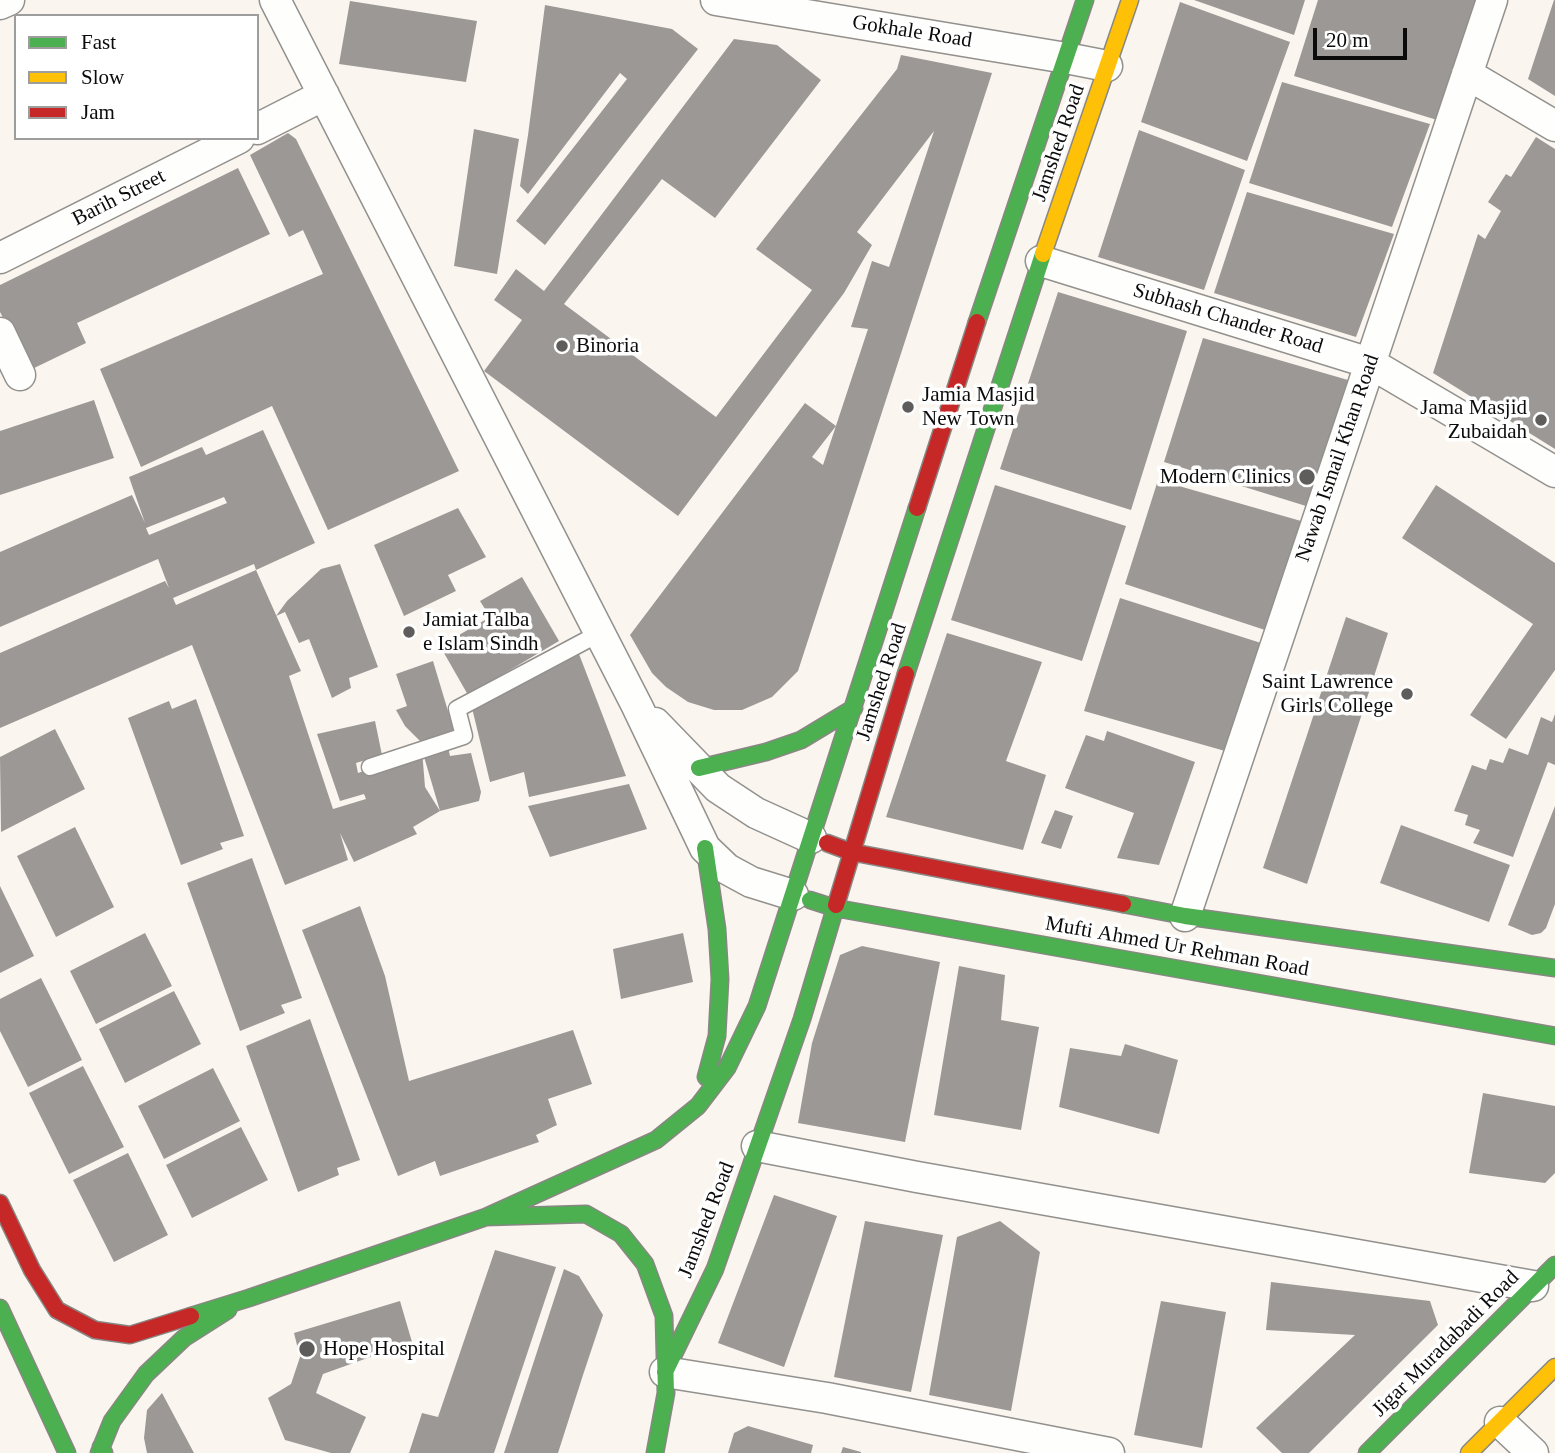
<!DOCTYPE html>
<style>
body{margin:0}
#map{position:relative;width:1555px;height:1453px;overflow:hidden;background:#faf6ef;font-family:Georgia,serif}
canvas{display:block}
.legend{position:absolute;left:14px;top:14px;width:245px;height:126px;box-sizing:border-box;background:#fff;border:2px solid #9d9d9d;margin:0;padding:9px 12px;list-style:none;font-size:21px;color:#0b0b0b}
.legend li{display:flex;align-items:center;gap:14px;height:35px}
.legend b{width:35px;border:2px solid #9d9d9d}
.scale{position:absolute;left:1313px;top:28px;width:94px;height:32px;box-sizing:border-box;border:4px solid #0b0b0b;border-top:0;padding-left:9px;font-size:21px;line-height:24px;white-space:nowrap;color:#0b0b0b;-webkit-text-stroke:5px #fff;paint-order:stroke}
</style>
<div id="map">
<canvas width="1555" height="1453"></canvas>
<ul class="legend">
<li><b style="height:9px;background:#4caf50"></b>Fast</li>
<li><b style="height:9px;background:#ffc107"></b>Slow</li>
<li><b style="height:9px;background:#c62828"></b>Jam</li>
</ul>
<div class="scale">20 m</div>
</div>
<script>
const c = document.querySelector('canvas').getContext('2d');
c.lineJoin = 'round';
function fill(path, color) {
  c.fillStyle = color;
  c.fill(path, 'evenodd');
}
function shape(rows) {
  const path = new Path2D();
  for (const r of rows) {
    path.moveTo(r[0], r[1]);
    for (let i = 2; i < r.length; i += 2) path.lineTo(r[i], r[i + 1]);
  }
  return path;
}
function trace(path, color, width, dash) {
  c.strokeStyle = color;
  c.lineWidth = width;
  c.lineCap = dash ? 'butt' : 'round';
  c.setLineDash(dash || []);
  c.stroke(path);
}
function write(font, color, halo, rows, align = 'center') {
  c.font = font + ' Georgia,serif';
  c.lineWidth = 7;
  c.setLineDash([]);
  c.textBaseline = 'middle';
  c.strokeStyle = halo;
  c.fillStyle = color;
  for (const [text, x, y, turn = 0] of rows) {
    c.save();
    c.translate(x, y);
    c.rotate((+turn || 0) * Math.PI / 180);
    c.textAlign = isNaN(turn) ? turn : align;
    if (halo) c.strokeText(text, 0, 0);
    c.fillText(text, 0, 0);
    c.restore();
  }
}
fill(shape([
 [1194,0,1305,0,1294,35],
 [1318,0,1478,0,1437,120,1294,76],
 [1554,0,1555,0,1555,96,1528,79],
 [350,1,477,21,466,82,339,64],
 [1180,2,1290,42,1247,161,1141,122],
 [545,5,672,29,698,49,545,245,516,221,627,79,620,73,528,194,520,186,528,135],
 [734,39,777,45,821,80,715,218,662,179,564,304,716,417,812,290,756,249,897,69,901,55,992,73,798,671,772,697,742,710,714,710,688,702,666,687,652,673,630,635,805,403,836,426,812,457,823,465,868,329,851,327,872,261,889,267,934,131,857,232,872,245,844,293,678,516,484,371,522,320,494,300,516,269,544,291],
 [1282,82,1430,124,1392,227,1249,183],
 [474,129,519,139,497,274,454,266],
 [1139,130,1245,170,1204,290,1098,257],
 [288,133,296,139,459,471,328,530,272,406,141,467,100,369,323,274,303,230,289,237,250,155],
 [1536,137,1555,149,1555,449,1433,373,1478,234,1485,239,1501,211,1488,202,1506,174,1511,177],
 [238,168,270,234,77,323,86,343,30,370,0,312,0,285],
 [1247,192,1394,234,1356,337,1214,293],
 [1058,292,1187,331,1131,510,1000,469],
 [1203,338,1348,380,1306,506,1164,462],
 [94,400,114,458,0,495,0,431],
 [263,430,315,543,256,570,254,564,173,598,176,605,256,570,301,671,289,676,333,809,366,799,364,794,340,801,317,734,375,721,382,755,356,763,358,773,422,750,447,742,450,756,471,753,481,792,479,801,440,811,422,750,425,787,440,811,413,827,417,834,354,862,340,833,348,860,285,885,192,645,0,728,0,653,165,581,169,588,158,559,0,627,0,552,132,495,145,523,129,477,202,447,206,455],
 [224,497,227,503,149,535,146,528],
 [1158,480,1301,521,1265,630,1125,584],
 [995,485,1126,526,1082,661,951,620],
 [1436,485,1555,563,1555,670,1506,739,1470,715,1533,624,1402,538],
 [458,508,486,557,448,575,456,591,404,616,374,545],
 [340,564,378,667,349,678,351,688,332,698,309,639,299,643,285,612,276,616,287,601,321,569],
 [522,577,559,641,468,695,440,646,490,617,480,601],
 [1120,598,1261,643,1225,751,1084,711],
 [1346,617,1388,633,1307,884,1263,868],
 [947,633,1042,662,1006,761,1046,775,1023,850,886,817],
 [579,654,626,776,529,797,524,772,490,782,471,704],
 [433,661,454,731,420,741,405,726,396,710,407,706,396,674],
 [196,699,244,836,220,843,223,849,181,865,128,718,169,701,172,709],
 [1555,714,1555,765,1548,762,1513,857,1473,843,1480,830,1465,825,1468,815,1454,811,1472,765,1486,770,1490,759,1503,763,1509,748,1528,755,1541,717,1552,722],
 [55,729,85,789,1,832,0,757],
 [1107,731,1195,762,1159,865,1117,858,1134,813,1065,788,1086,735,1104,741],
 [629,784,647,829,550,857,528,806],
 [1555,806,1555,904,1546,928,1541,933,1532,935,1508,925],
 [1055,810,1073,816,1061,849,1041,843],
 [1401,825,1510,865,1489,922,1380,883],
 [75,827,114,907,56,937,17,856],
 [252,858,302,998,281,1005,285,1013,240,1031,187,883],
 [0,886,34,956,0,973],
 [360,906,385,976,409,1081,573,1030,592,1084,548,1099,557,1125,536,1135,539,1142,440,1176,435,1161,398,1176,302,930],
 [145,933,172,986,96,1024,70,971],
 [683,933,693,982,621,999,613,949],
 [862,946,940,962,905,1142,798,1123,812,1043,840,955],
 [959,966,1005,975,1001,1020,1039,1027,1021,1130,934,1115],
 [41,978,82,1060,28,1087,0,1031,0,999],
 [174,991,201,1044,125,1083,99,1029],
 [310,1019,360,1160,337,1168,339,1175,298,1192,246,1046],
 [1125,1044,1178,1060,1159,1134,1059,1107,1070,1048,1121,1056],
 [83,1066,124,1147,69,1174,29,1093],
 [213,1068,240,1121,164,1159,138,1106],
 [1483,1093,1555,1106,1555,1173,1545,1183,1469,1173],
 [241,1127,268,1180,192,1218,166,1165],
 [128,1153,168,1235,114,1262,73,1180],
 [774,1195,837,1216,784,1367,718,1343],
 [865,1221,943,1235,911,1392,834,1377],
 [1000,1221,1040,1252,1011,1411,929,1395,957,1237],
 [495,1250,556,1267,494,1453,409,1453,422,1413,438,1417],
 [564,1269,579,1276,603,1315,583,1375,558,1453,504,1453],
 [1271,1282,1430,1301,1438,1325,1309,1453,1282,1453,1256,1428,1355,1335,1266,1330],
 [400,1301,412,1342,323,1374,316,1393,366,1417,350,1453,331,1453,285,1440,268,1398,291,1384,300,1357,294,1333],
 [1161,1301,1226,1312,1202,1448,1134,1435],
 [162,1393,194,1453,147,1453,144,1438,147,1410],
 [748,1426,813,1445,811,1453,728,1453,734,1433],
 [843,1447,861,1452,861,1453,841,1453]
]), '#9c9895');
const lane = shape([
 [370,767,464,736,457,709,600,633]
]);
const street = shape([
 [275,0,637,706,705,848,727,869,751,882,793,895],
 [716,0,1066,58,1107,66],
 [0,4,9,0],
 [1467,74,1555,126],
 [257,129,324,95],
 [0,258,239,138],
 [1041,261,1370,363,1555,472],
 [0,333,20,375],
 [655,723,718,788,756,813,811,838],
 [1185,916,1492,0],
 [757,1146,917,1177,1533,1286],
 [665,1372,827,1398,1109,1453],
 [1500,1422,1533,1453]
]);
const fast = shape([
 [977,322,1085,0],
 [906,674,1043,254],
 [699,768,766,752,801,740,854,708],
 [705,848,717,929,720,979,717,1036,706,1077],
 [810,900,835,908,1555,1036],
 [1123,904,1185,916,1555,968],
 [486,1217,656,1140,698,1106,727,1068,757,1006,917,508],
 [0,1308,67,1453],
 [191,1316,249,1298,486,1217,586,1214,621,1234,645,1264,664,1316,666,1393,655,1453],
 [665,1372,715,1269,802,1019,836,905],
 [101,1447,104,1453],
 [99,1453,112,1421,146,1374,184,1338,228,1310],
 [1367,1453,1555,1265]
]);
const slow = shape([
 [1043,254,1130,0],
 [1469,1453,1555,1367]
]);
const jam = shape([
 [917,508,977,322],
 [827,843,851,852,1123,904],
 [836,905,906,674],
 [0,1203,32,1270,57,1310,95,1330,130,1335,191,1316]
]);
trace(lane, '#93918e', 19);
trace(street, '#93918e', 33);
trace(fast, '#898784', 19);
trace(slow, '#898784', 19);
trace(jam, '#898784', 19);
trace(lane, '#fefefd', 16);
trace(street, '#fefefd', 30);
trace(fast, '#4caf50', 16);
trace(slow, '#ffc107', 16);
trace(jam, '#c62828', 16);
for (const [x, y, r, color] of [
 [562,346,7,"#5f5d5b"],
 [908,407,7,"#5f5d5b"],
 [1541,420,7,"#5f5d5b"],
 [1307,477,9,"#5f5d5b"],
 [409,632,7,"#5f5d5b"],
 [1407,694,7,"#5f5d5b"],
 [307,1349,9,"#5f5d5b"]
]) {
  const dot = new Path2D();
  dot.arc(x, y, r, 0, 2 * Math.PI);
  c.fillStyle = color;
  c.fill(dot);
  trace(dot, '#fff', 2.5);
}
write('21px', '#0b0b0b', '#fff', [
 ["Gokhale Road",912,32,9],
 ["Jamshed Road",1059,143,-71],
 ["Barih Street",119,198,-27],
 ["Subhash Chander Road",1228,319,17],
 ["Nawab Ismail Khan Road",1338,458,-71],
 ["Jamshed Road",882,682,-72],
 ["Mufti Ahmed Ur Rehman Road",1177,947,10],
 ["Jamshed Road",707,1220,-69],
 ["Jigar Muradabadi Road",1446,1344,-45]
]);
write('21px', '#0b0b0b', '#fff', [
 ["Binoria",576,346],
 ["Jamia Masjid",922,395],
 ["New Town",922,419],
 ["Jama Masjid",1527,408,"right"],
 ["Zubaidah",1527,432,"right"],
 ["Modern Clinics",1291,477,"right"],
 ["Jamiat Talba",423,620],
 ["e Islam Sindh",423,644],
 ["Saint Lawrence",1393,682,"right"],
 ["Girls College",1393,706,"right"],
 ["Hope Hospital",323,1349]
], 'left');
</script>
